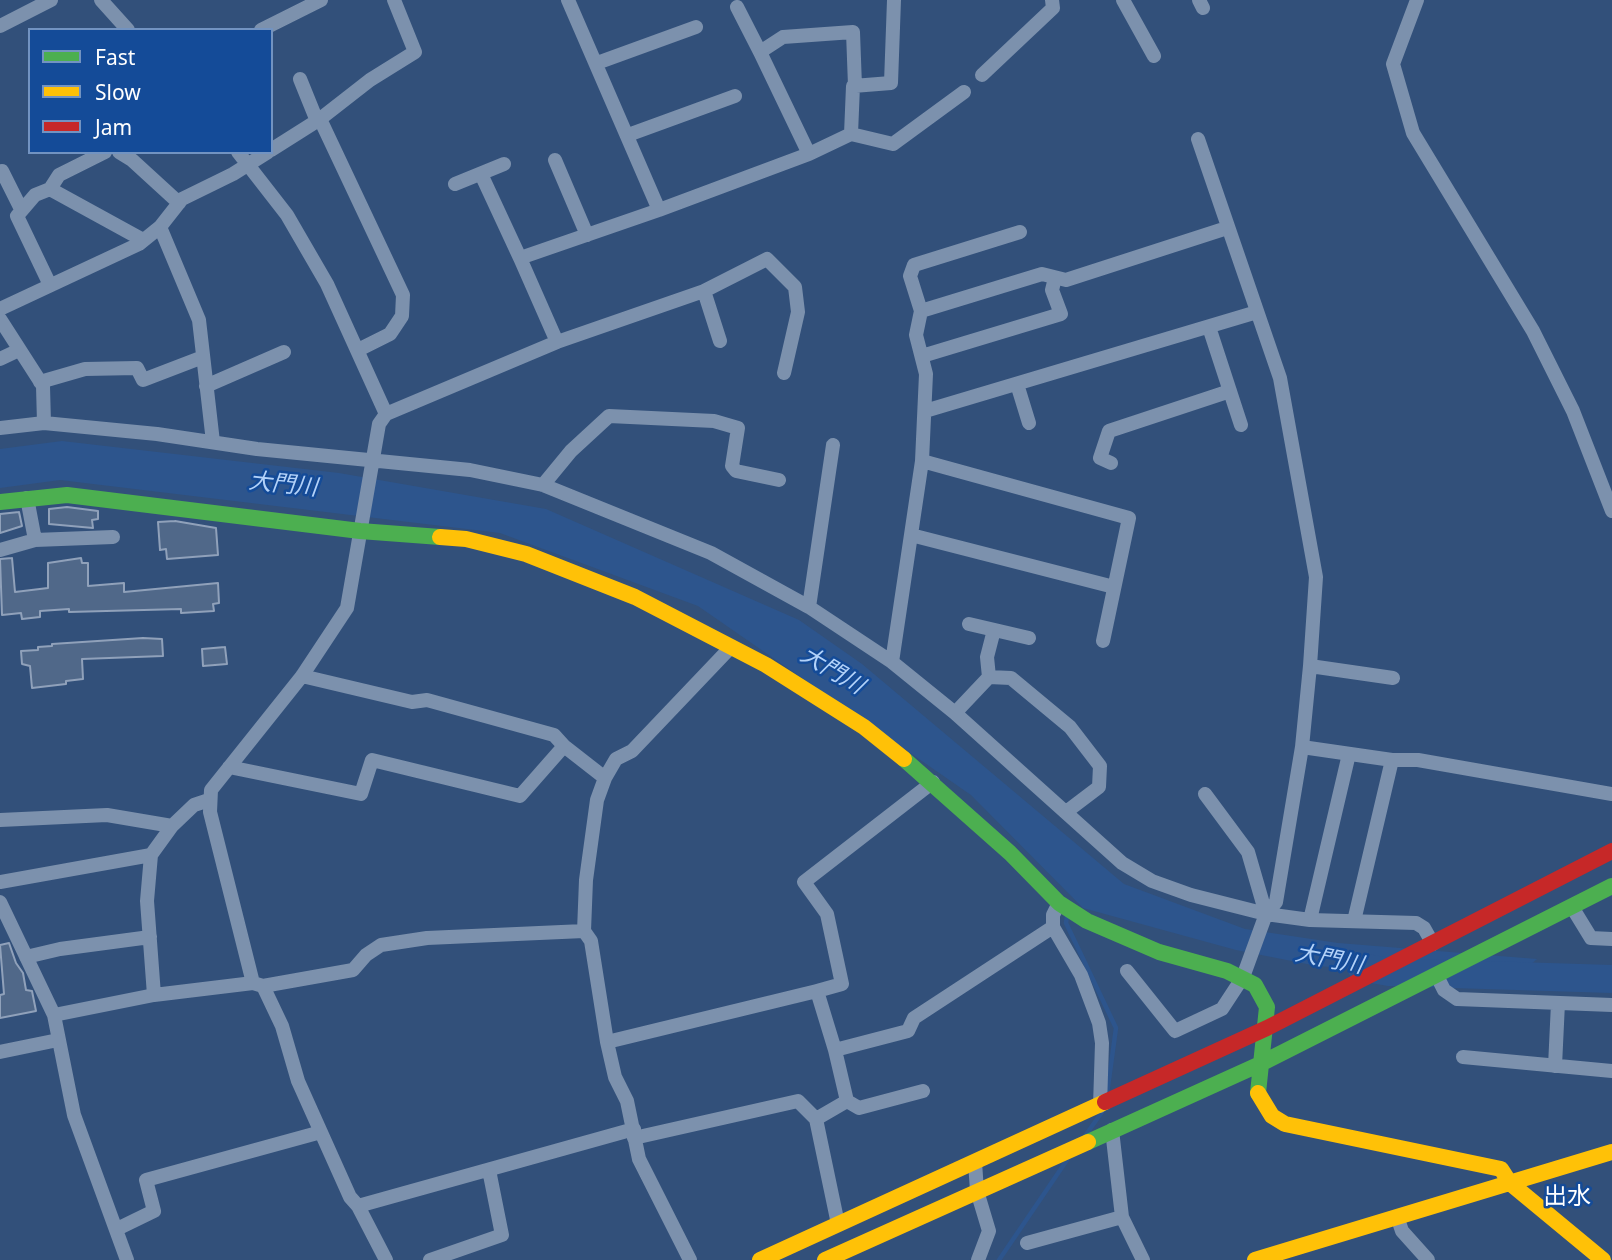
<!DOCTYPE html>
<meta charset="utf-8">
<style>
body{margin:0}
#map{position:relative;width:1612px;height:1260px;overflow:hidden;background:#32507a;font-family:"Noto Sans",sans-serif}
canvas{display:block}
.legend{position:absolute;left:28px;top:28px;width:245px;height:126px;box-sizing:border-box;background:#144b98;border:2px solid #7293c1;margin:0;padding:9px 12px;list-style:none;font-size:21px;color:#fff}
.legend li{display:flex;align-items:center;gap:14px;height:35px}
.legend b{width:35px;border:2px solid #7293c1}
</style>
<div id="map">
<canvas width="1612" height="1260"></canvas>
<ul class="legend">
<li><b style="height:9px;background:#4caf50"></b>Fast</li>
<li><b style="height:9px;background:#ffc107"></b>Slow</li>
<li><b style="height:9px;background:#c62828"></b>Jam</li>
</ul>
</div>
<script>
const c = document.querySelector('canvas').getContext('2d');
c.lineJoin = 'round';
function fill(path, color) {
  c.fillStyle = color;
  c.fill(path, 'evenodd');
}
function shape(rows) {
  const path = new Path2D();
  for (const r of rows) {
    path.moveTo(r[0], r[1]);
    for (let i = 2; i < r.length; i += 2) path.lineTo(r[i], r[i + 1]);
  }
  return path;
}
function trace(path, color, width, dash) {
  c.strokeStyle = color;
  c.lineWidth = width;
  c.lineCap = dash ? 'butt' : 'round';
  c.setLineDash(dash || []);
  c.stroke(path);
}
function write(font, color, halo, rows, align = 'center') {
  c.font = font + ' "Noto Sans","Noto Sans JP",sans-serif';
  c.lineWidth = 5;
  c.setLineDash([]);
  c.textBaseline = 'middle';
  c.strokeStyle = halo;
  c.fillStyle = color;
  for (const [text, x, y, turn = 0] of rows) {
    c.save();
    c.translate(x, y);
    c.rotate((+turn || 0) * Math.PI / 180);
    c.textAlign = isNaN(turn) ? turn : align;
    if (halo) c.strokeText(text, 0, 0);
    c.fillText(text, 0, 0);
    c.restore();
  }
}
fill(shape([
 [62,441,339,473,546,509,799,620,862,664,1124,884,1245,929,1338,943,1537,959,1513,980,1317,966,1236,950,1083,908,971,795,698,606,500,533,60,480,0,488,0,449]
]), '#2d558d');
trace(shape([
 [1067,915,1066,923,1116,1028,1107,1094],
 [1085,1136,1102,1112],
 [999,1260,1067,1160]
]), '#2d558d', 4.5);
trace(shape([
 [1361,967,1389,972,1612,979]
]), '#2d558d', 28);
const building = shape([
 [67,507,98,511,98,519,92,520,93,528,49,524,49,509,67,507],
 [19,512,22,526,0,533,0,514,19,512],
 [175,521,216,528,218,555,167,559,166,549,160,550,158,522,175,521],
 [12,558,15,592,48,588,48,563,81,558,82,563,88,563,88,586,124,583,124,592,218,583,219,603,213,604,214,611,181,613,181,609,69,612,69,609,40,611,40,617,22,619,21,613,2,615,0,559,12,558],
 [143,638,162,639,163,656,82,659,83,679,66,681,66,684,32,688,30,666,22,664,21,651,38,650,38,647,52,646,52,644,143,638],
 [225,647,227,664,203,666,202,649,225,647],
 [9,943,16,963,23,973,26,990,32,991,36,1011,0,1018,0,995,4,994,0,945,9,943]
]);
fill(building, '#506889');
trace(building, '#90a1ba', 2);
trace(shape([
 [101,0,128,30],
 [568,0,659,210,809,154],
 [894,0,891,83,853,86,851,134,893,144,964,92],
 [1123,0,1154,56],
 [1199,0,1203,8],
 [1417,0,1393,64,1413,133,1533,331,1573,411,1612,511],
 [737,7,760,52,783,37,853,32,855,86],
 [0,26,51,0],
 [261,30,321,0],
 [760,52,809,154,851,134],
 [597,63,696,27],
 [982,75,1053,8,1052,0],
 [300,79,317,121],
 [320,119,403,295,402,316,390,334,358,350],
 [628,135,735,96],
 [271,150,320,119,370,80,415,52,394,0],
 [119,152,132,160,179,203],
 [238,152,287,215,327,284,386,414,379,424,347,608,302,676,211,790,210,812,253,983],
 [555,160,587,235],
 [0,172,2,171,21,209],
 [481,174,520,258],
 [455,184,504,164],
 [50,189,59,175,105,152],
 [160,227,182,199,233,174,268,152],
 [50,285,17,216,35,195,50,189,143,240],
 [704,291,767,259,795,287,798,312,784,373],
 [0,309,139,244,160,227,199,320,213,442],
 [921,311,910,276,914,265,1020,232],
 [0,319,43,386,44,423],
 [1209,327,1241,425],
 [557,342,704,291,720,341],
 [922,356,1061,314,1052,290,1055,278],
 [0,359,19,350],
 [40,382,85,369,137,368,143,380,203,357],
 [1017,384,1029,423],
 [206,386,284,352],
 [925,411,1257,312],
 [386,414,557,342,520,258,659,210],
 [0,428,44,423,157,434,257,449,470,470,543,485,711,553,809,607,892,662,955,713,1122,863,1152,881,1191,895,1266,914,1310,920,1416,923,1424,928,1433,944],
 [922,461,1129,518,1103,641],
 [1111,463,1100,458,1109,431,1230,391],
 [543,485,571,451,609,416,714,421,738,428,732,466,736,471,779,480],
 [27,498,35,540,113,537],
 [911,535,1114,587],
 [0,550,35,540],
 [809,607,833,445],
 [969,624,1029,638],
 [892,662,922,461,926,374,916,335,921,311,1042,274,1066,280,1227,228],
 [1310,666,1393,678],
 [302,676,412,702,427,700,554,735,564,746],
 [989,677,987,657,994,630],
 [955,713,989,677,1011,678,1070,727,1100,766,1099,787,1066,812],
 [1302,747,1392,760,1418,760,1612,794],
 [229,767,361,794,372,760,520,796,564,746,605,778],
 [1205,794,1248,852,1266,914],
 [0,820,107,815,172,826],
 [0,882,151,855],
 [0,902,54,1015,74,1115,127,1260],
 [1059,903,1053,915,1053,927,1081,975,1099,1023,1102,1043,1100,1106],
 [1572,907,1591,938,1612,939],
 [1310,920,1349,754],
 [1354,921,1392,760],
 [584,931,586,880,597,800,605,778,616,759,632,751,731,647],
 [26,957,60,949,150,937],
 [1127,971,1175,1031,1222,1009,1243,977,1266,914,1276,902,1302,747,1310,666,1316,577,1280,378,1198,139],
 [1437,976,1444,990,1457,999,1612,1005],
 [263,986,353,970,366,955,381,945,427,938,584,931,591,941,607,1042,817,991],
 [154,995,147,901,151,855,172,826,194,805,209,800],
 [54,1015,154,995,253,983,263,986,282,1026,298,1081,350,1197,358,1206,386,1260],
 [607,1042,615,1077,627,1101,639,1159,690,1260],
 [835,1050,817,991,842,984,827,914,804,882,933,782],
 [0,1052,58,1040],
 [1463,1057,1612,1071],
 [1555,1066,1558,1003],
 [923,1091,859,1108,847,1101,835,1050,908,1031,914,1018,1053,927],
 [816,1119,847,1101],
 [1112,1130,1122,1217,1143,1260],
 [634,1138,798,1101,816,1119,838,1224],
 [975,1162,977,1191,989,1231,978,1260],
 [358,1206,634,1129],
 [1398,1219,1402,1231,1428,1260],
 [117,1229,154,1211,146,1180,321,1132],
 [1027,1243,1122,1217],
 [430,1260,502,1235,489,1170]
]), '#7c91ad', 14);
trace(shape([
 [0,502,67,495,360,531,440,537],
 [904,759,1010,853,1059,903,1087,921,1159,952,1227,971,1255,985,1267,1007,1258,1093],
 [1088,1142,1258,1065,1612,886]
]), '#4caf50', 16);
trace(shape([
 [440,537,466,539,526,554,635,597,766,665,864,727,904,759],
 [1258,1093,1272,1116,1285,1124,1501,1169,1510,1183,1603,1260],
 [760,1260,1105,1102],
 [825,1260,1088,1142],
 [1255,1260,1612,1152]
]), '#ffc107', 16);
trace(shape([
 [1105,1102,1267,1028,1612,851]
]), '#c62828', 16);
write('italic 23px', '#b3d2f9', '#144b98', [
 ["大門川",283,485,6],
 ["大門川",832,671,31],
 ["大門川",1329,960,11]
]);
write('24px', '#fff', '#144b98', [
 ["出水",1567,1197]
]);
</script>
